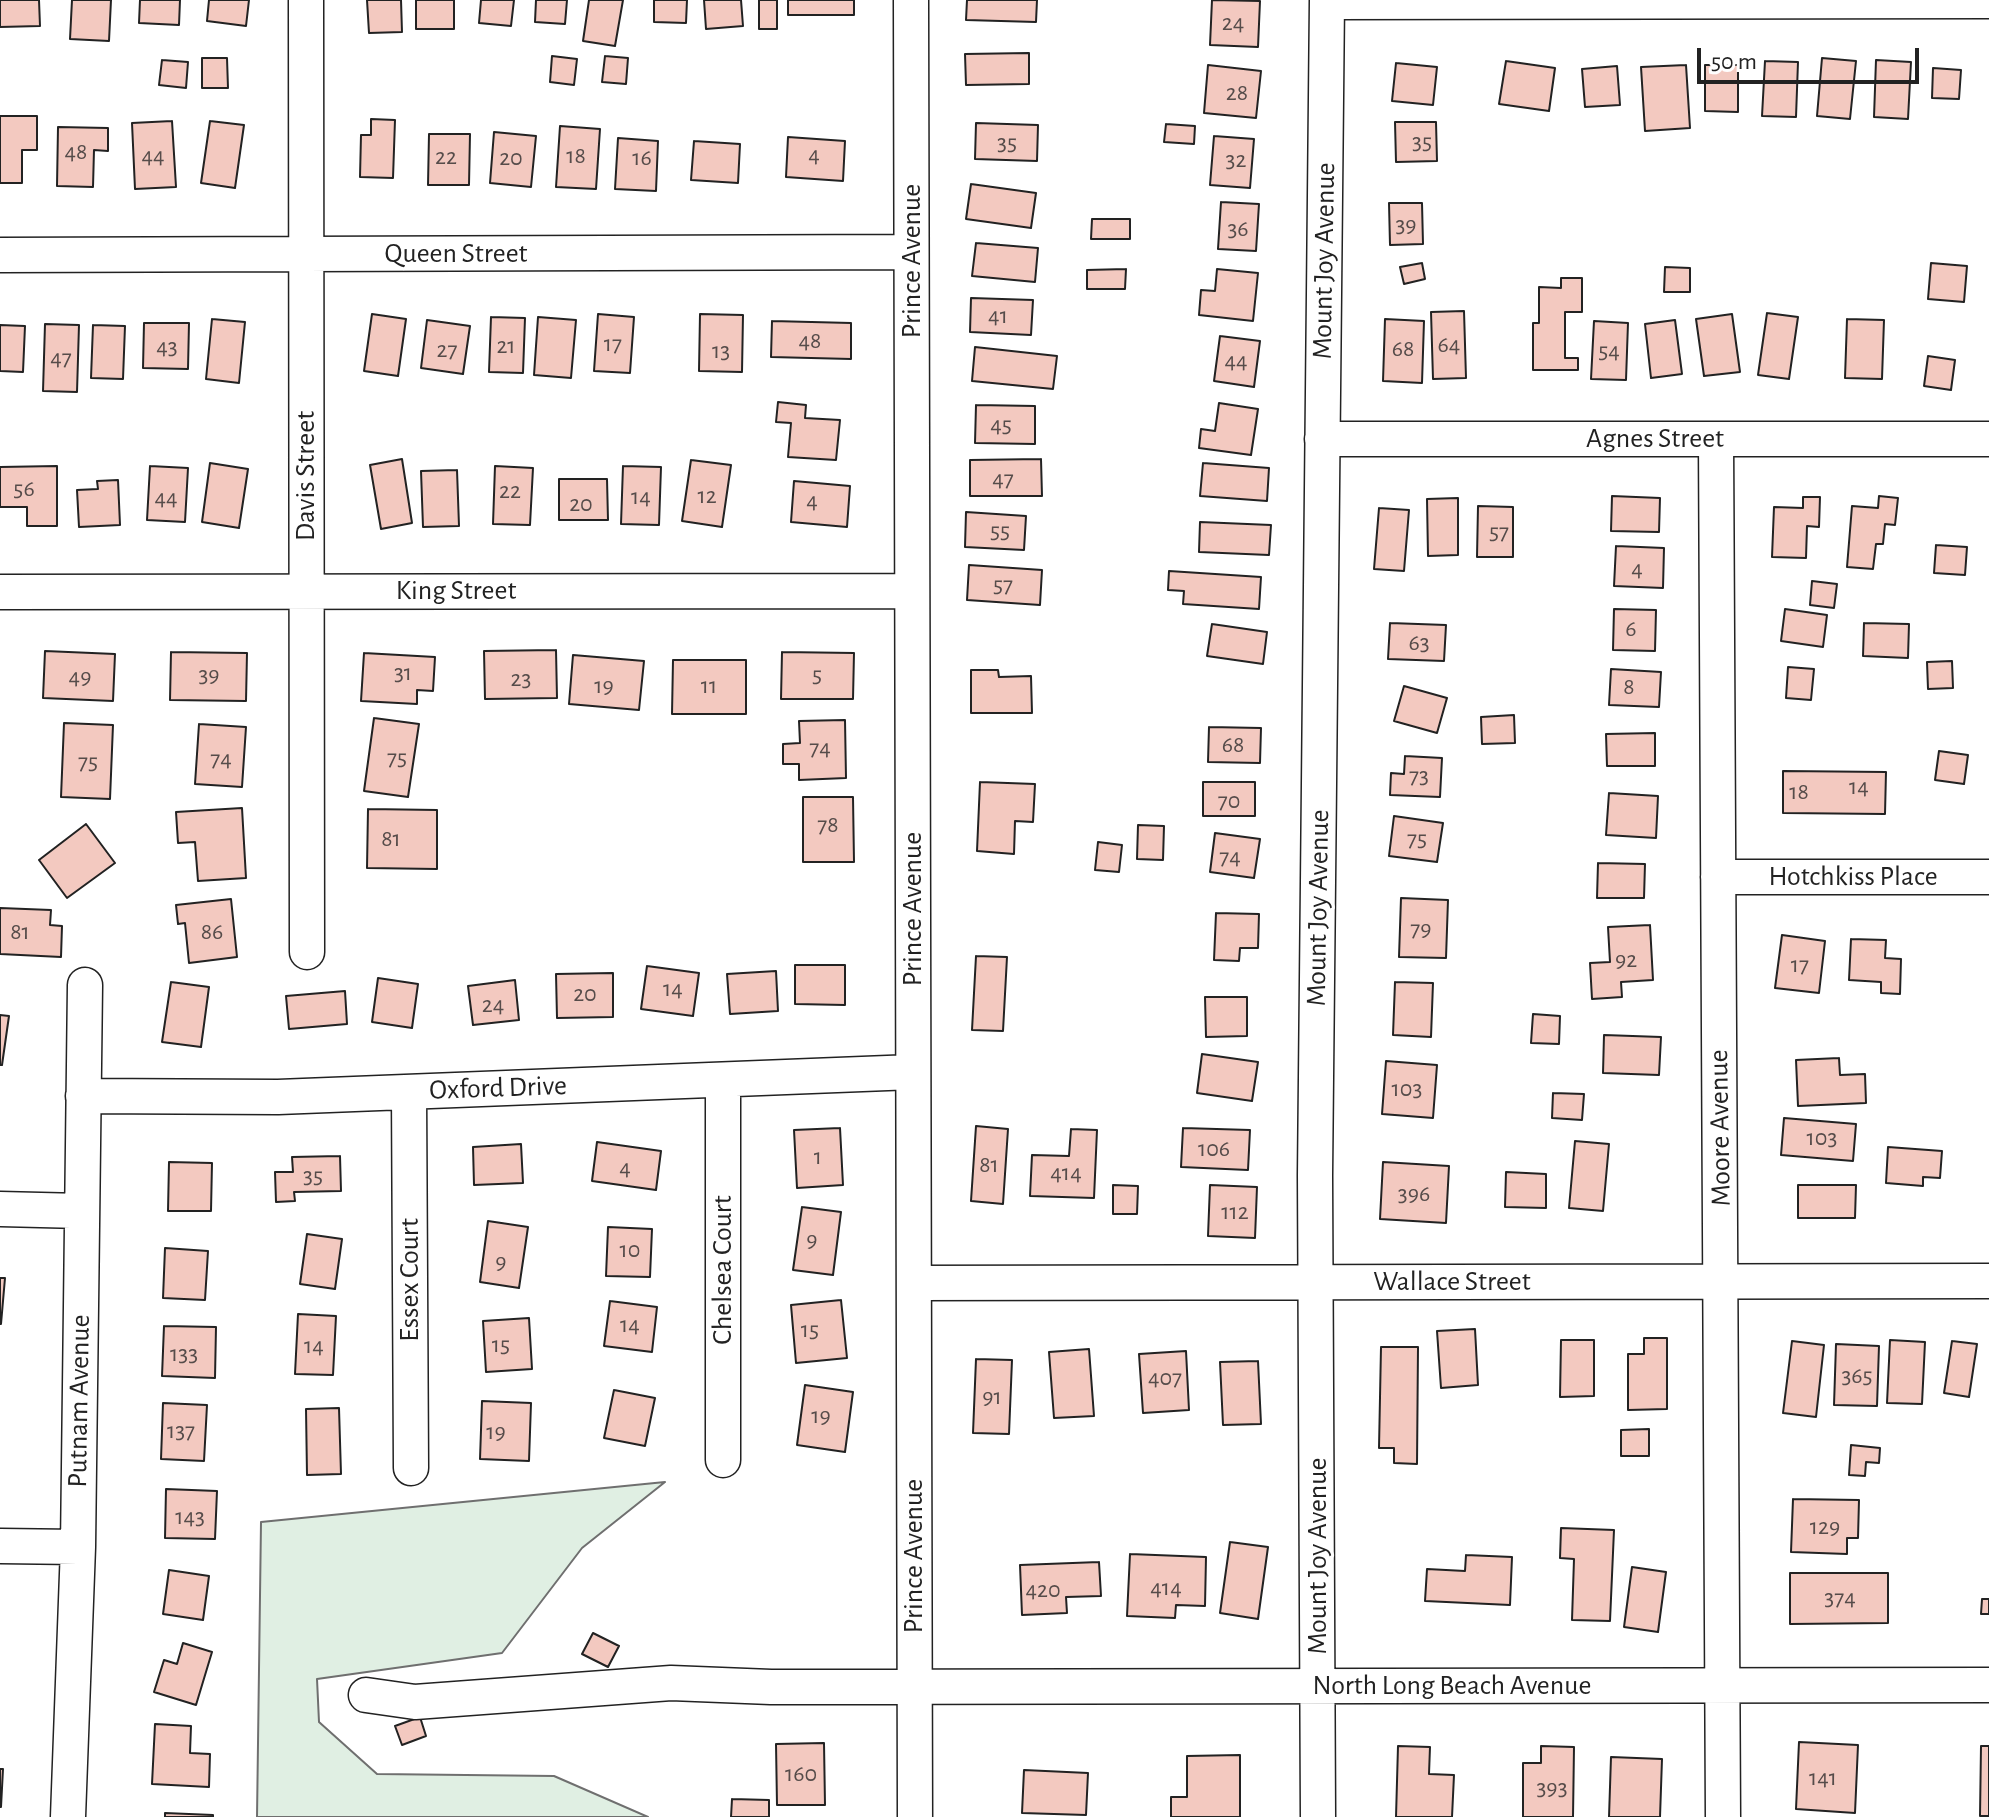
<!DOCTYPE html>
<style>
body{margin:0}
#map{position:relative;width:1989px;height:1817px;overflow:hidden;background:#fff;font-family:"Alegreya Sans",sans-serif}
canvas{display:block}
.scale{position:absolute;left:1697px;top:48px;width:222px;height:36px;box-sizing:border-box;border:4px solid #222;border-top:0;padding-left:10px;font-size:24px;line-height:28px;white-space:nowrap;color:#222;-webkit-text-stroke:6px #fff;paint-order:stroke}
</style>
<div id="map">
<canvas width="1989" height="1817"></canvas>
<div class="scale">50 m</div>
</div>
<script>
const c = document.querySelector('canvas').getContext('2d');
c.lineJoin = 'round';
function fill(path, color) {
  c.fillStyle = color;
  c.fill(path, 'evenodd');
}
function shape(rows) {
  const path = new Path2D();
  for (const r of rows) {
    path.moveTo(r[0], r[1]);
    for (let i = 2; i < r.length; i += 2) path.lineTo(r[i], r[i + 1]);
  }
  return path;
}
function trace(path, color, width, dash) {
  c.strokeStyle = color;
  c.lineWidth = width;
  c.lineCap = dash ? 'butt' : 'round';
  c.setLineDash(dash || []);
  c.stroke(path);
}
function write(font, color, halo, rows, align = 'center') {
  c.font = font + ' "Alegreya Sans",sans-serif';
  c.lineWidth = 6;
  c.setLineDash([]);
  c.textBaseline = 'middle';
  c.strokeStyle = halo;
  c.fillStyle = color;
  for (const [text, x, y, turn = 0] of rows) {
    c.save();
    c.translate(x, y);
    c.rotate((+turn || 0) * Math.PI / 180);
    c.textAlign = isNaN(turn) ? turn : align;
    if (halo) c.strokeText(text, 0, 0);
    c.fillText(text, 0, 0);
    c.restore();
  }
}
const green = shape([
 [665,1482,582,1548,502,1653,317,1679,319,1722,377,1774,554,1776,648,1817,257,1817,261,1522,665,1482]
]);
fill(green, '#e0efe3');
trace(green, '#6f6f6f', 2);
const building = shape([
 [0,0,39,0,40,26,0,27,0,0],
 [72,0,111,0,109,41,70,39,72,0],
 [140,0,180,0,179,25,139,23,140,0],
 [209,0,249,0,246,26,207,21,209,0],
 [367,0,401,0,402,32,369,33,367,0],
 [416,0,454,0,454,29,416,29,416,0],
 [481,0,514,0,511,26,479,23,481,0],
 [536,0,567,0,565,24,535,22,536,0],
 [589,0,623,0,615,46,583,41,589,0],
 [654,0,687,0,686,23,654,22,654,0],
 [704,0,741,0,743,26,706,29,704,0],
 [759,0,777,0,777,29,759,29,759,0],
 [788,0,854,0,854,15,788,15,788,0],
 [967,0,1037,0,1036,22,966,20,967,0],
 [1212,0,1260,1,1258,47,1210,45,1212,0],
 [1029,53,1029,84,966,85,965,54,1029,53],
 [552,56,577,59,574,85,550,82,552,56],
 [605,56,628,58,626,84,602,82,605,56],
 [202,58,227,58,228,88,202,88,202,58],
 [1822,58,1856,61,1850,119,1817,116,1822,58],
 [162,60,188,62,186,88,159,85,162,60],
 [1876,60,1911,62,1908,119,1874,117,1876,60],
 [1506,61,1555,68,1549,111,1499,104,1506,61],
 [1765,61,1798,62,1796,117,1762,116,1765,61],
 [1396,63,1437,67,1433,105,1392,101,1396,63],
 [1208,65,1261,71,1256,118,1204,113,1208,65],
 [1686,65,1690,128,1645,131,1641,67,1686,65],
 [1705,65,1738,65,1738,112,1705,111,1705,65],
 [1617,66,1620,105,1585,107,1582,69,1617,66],
 [1933,68,1961,70,1959,99,1932,98,1933,68],
 [0,116,37,116,37,150,22,150,22,183,0,183,0,116],
 [371,119,395,120,393,178,360,177,361,135,371,135,371,119],
 [172,121,176,187,135,189,132,123,172,121],
 [210,121,244,125,235,188,201,183,210,121],
 [1395,122,1436,122,1437,161,1396,162,1395,122],
 [976,123,1038,125,1037,161,975,159,976,123],
 [1166,124,1195,126,1194,144,1164,142,1166,124],
 [560,126,600,129,596,189,556,187,560,126],
 [58,127,108,128,108,151,94,150,93,187,57,186,58,127],
 [494,132,536,136,531,187,490,183,494,132],
 [429,134,470,134,469,185,428,185,429,134],
 [1214,136,1254,139,1250,188,1210,185,1214,136],
 [788,137,845,141,843,181,786,177,788,137],
 [618,138,658,141,656,191,615,189,618,138],
 [694,141,740,144,738,183,691,180,694,141],
 [971,184,1036,193,1031,228,966,219,971,184],
 [1221,202,1259,204,1256,251,1218,249,1221,202],
 [1389,203,1422,203,1423,244,1390,245,1389,203],
 [1092,219,1130,219,1130,239,1091,239,1092,219],
 [976,243,1038,248,1035,282,972,276,976,243],
 [1422,263,1425,279,1404,284,1400,267,1422,263],
 [1931,263,1967,266,1964,302,1928,299,1931,263],
 [1665,267,1690,268,1690,292,1664,292,1665,267],
 [1126,269,1125,289,1087,289,1087,270,1126,269],
 [1217,269,1258,273,1253,321,1199,315,1201,290,1215,291,1217,269],
 [1561,278,1582,278,1582,312,1565,312,1565,358,1578,358,1578,370,1533,370,1533,323,1539,323,1539,287,1561,288,1561,278],
 [971,298,1033,300,1031,335,970,332,971,298],
 [1464,311,1466,378,1433,379,1431,312,1464,311],
 [1767,313,1798,317,1789,379,1758,375,1767,313],
 [372,314,406,319,398,376,364,371,372,314],
 [598,314,634,317,630,373,594,371,598,314],
 [700,314,743,315,742,372,699,371,700,314],
 [1732,314,1740,372,1704,376,1696,319,1732,314],
 [491,317,525,318,523,373,489,372,491,317],
 [538,317,576,320,571,378,534,375,538,317],
 [212,319,245,322,239,383,206,379,212,319],
 [1385,319,1424,321,1422,383,1383,381,1385,319],
 [1847,319,1884,320,1882,379,1845,378,1847,319],
 [427,320,470,326,463,374,421,368,427,320],
 [1675,320,1682,374,1651,378,1645,324,1675,320],
 [772,321,851,323,851,359,771,357,772,321],
 [1594,321,1628,323,1626,380,1591,379,1594,321],
 [144,323,189,323,188,369,143,368,144,323],
 [45,324,79,325,77,392,43,391,45,324],
 [0,325,25,326,23,372,0,371,0,325],
 [93,325,125,326,123,379,91,378,93,325],
 [1220,336,1260,341,1254,387,1214,381,1220,336],
 [975,347,1057,356,1053,389,972,381,975,347],
 [1928,356,1955,360,1951,390,1924,386,1928,356],
 [778,402,806,405,805,418,840,420,836,460,788,457,791,423,776,422,778,402],
 [1219,403,1258,409,1251,455,1199,448,1201,429,1215,431,1219,403],
 [976,405,1035,406,1035,444,975,443,976,405],
 [402,459,412,523,381,529,370,465,402,459],
 [1041,459,1042,496,970,496,970,460,1041,459],
 [691,460,731,465,722,527,682,521,691,460],
 [210,463,248,469,239,528,202,522,210,463],
 [1203,463,1269,468,1267,501,1200,496,1203,463],
 [57,466,57,526,27,526,27,507,0,507,0,467,57,466],
 [150,466,188,468,185,522,147,520,150,466],
 [495,466,533,468,530,525,493,524,495,466],
 [623,466,661,467,659,525,621,524,623,466],
 [457,470,459,526,423,527,421,471,457,470],
 [559,479,607,479,608,520,559,520,559,479],
 [118,480,120,525,79,527,77,490,98,489,97,481,118,480],
 [794,481,850,486,847,527,791,522,794,481],
 [1612,496,1660,498,1659,532,1611,531,1612,496],
 [1879,496,1898,498,1895,525,1885,524,1883,544,1876,544,1873,569,1847,567,1852,506,1878,508,1879,496],
 [1803,497,1820,497,1819,527,1807,526,1806,558,1772,557,1774,507,1803,508,1803,497],
 [1458,498,1458,555,1428,556,1427,499,1458,498],
 [1478,506,1513,507,1513,557,1477,557,1478,506],
 [1379,508,1409,510,1404,571,1374,569,1379,508],
 [966,512,1026,516,1024,550,965,547,966,512],
 [1200,522,1271,525,1269,555,1199,552,1200,522],
 [1936,545,1967,547,1965,575,1934,573,1936,545],
 [1616,546,1664,548,1663,588,1614,586,1616,546],
 [969,565,1042,570,1040,605,967,600,969,565],
 [1169,571,1261,577,1259,609,1183,604,1184,591,1168,590,1169,571],
 [1812,581,1837,584,1834,608,1810,605,1812,581],
 [1614,609,1656,610,1655,651,1613,650,1614,609],
 [1785,609,1827,615,1823,647,1781,641,1785,609],
 [1390,623,1446,625,1444,661,1388,659,1390,623],
 [1864,623,1909,624,1908,658,1863,656,1864,623],
 [1212,624,1267,632,1263,664,1207,656,1212,624],
 [556,650,557,698,485,699,484,651,556,650],
 [45,651,115,654,113,701,43,698,45,651],
 [171,652,247,653,246,701,170,700,171,652],
 [782,652,854,653,853,699,781,699,782,652],
 [364,653,435,657,433,691,417,690,417,704,361,701,364,653],
 [573,655,644,661,639,710,569,704,573,655],
 [673,660,746,660,746,714,672,714,673,660],
 [1952,661,1953,688,1928,689,1927,662,1952,661],
 [1788,667,1814,669,1811,700,1786,698,1788,667],
 [1611,669,1661,672,1659,707,1609,705,1611,669],
 [971,670,998,670,999,677,1031,676,1032,713,971,713,971,670],
 [1404,686,1447,698,1437,733,1394,721,1404,686],
 [1514,715,1515,743,1482,744,1481,717,1514,715],
 [374,718,419,724,408,797,364,791,374,718],
 [845,720,846,778,799,780,799,764,783,764,783,744,800,743,799,721,845,720],
 [64,723,113,725,110,799,61,797,64,723],
 [199,724,246,727,242,787,195,784,199,724],
 [1209,727,1261,728,1260,763,1208,762,1209,727],
 [1655,733,1655,766,1607,766,1606,734,1655,733],
 [1939,751,1968,755,1964,784,1935,780,1939,751],
 [1405,756,1442,758,1440,797,1390,795,1391,773,1404,774,1405,756],
 [1783,771,1886,772,1885,814,1783,813,1783,771],
 [980,782,1035,784,1033,822,1015,821,1014,854,977,851,980,782],
 [1203,782,1255,782,1255,816,1203,816,1203,782],
 [1609,793,1658,796,1656,838,1606,835,1609,793],
 [803,797,853,797,854,862,803,862,803,797],
 [242,808,246,878,198,881,195,842,178,843,176,812,242,808],
 [368,809,437,810,437,869,367,868,368,809],
 [1394,816,1443,823,1437,862,1389,856,1394,816],
 [86,824,115,863,67,898,39,860,86,824],
 [1138,825,1164,826,1163,860,1137,859,1138,825],
 [1215,833,1260,839,1254,878,1210,872,1215,833],
 [1098,842,1122,845,1119,872,1095,870,1098,842],
 [1598,863,1645,864,1644,898,1597,898,1598,863],
 [1401,898,1448,900,1446,958,1399,957,1401,898],
 [231,899,237,957,189,963,185,923,178,924,176,905,231,899],
 [0,908,51,910,50,925,62,926,61,957,0,954,0,908],
 [1216,913,1259,914,1258,948,1240,948,1239,961,1214,960,1216,913],
 [1650,925,1653,980,1621,982,1622,997,1592,999,1590,963,1610,962,1608,927,1650,925],
 [1782,935,1825,941,1819,993,1775,988,1782,935],
 [1851,939,1886,940,1885,958,1901,959,1900,994,1881,993,1881,982,1849,980,1851,939],
 [976,956,1007,957,1003,1031,972,1030,976,956],
 [795,965,845,965,845,1005,795,1004,795,965],
 [647,966,699,973,693,1016,641,1009,647,966],
 [776,971,778,1011,730,1014,727,974,776,971],
 [613,973,613,1017,557,1018,556,974,613,973],
 [378,978,418,984,412,1028,372,1022,378,978],
 [515,980,519,1020,473,1025,468,986,515,980],
 [171,982,209,987,201,1047,162,1042,171,982],
 [1395,982,1433,983,1431,1037,1393,1035,1395,982],
 [345,991,347,1024,289,1029,286,996,345,991],
 [1205,997,1247,997,1247,1036,1206,1037,1205,997],
 [1533,1014,1560,1016,1559,1044,1531,1043,1533,1014],
 [0,1015,9,1016,2,1065,0,1065,0,1015],
 [1604,1035,1661,1037,1659,1075,1603,1073,1604,1035],
 [1202,1054,1258,1062,1252,1101,1197,1093,1202,1054],
 [1839,1058,1840,1075,1865,1074,1866,1103,1798,1106,1796,1060,1839,1058],
 [1386,1061,1437,1065,1433,1118,1382,1114,1386,1061],
 [1553,1093,1584,1094,1582,1120,1552,1118,1553,1093],
 [1784,1118,1856,1124,1853,1161,1781,1155,1784,1118],
 [976,1126,1008,1129,1003,1204,971,1201,976,1126],
 [840,1128,843,1185,797,1188,794,1130,840,1128],
 [1183,1128,1250,1130,1248,1170,1181,1167,1183,1128],
 [1071,1129,1097,1130,1094,1198,1030,1196,1032,1155,1069,1156,1071,1129],
 [1575,1141,1609,1144,1603,1211,1569,1208,1575,1141],
 [597,1142,661,1151,656,1190,592,1181,597,1142],
 [521,1144,523,1183,474,1185,473,1147,521,1144],
 [1888,1147,1942,1151,1940,1178,1923,1177,1923,1186,1886,1183,1888,1147],
 [340,1156,341,1191,294,1192,295,1201,276,1202,275,1172,293,1172,292,1157,340,1156],
 [169,1162,212,1163,211,1211,168,1211,169,1162],
 [1383,1162,1449,1166,1446,1223,1380,1219,1383,1162],
 [1506,1172,1546,1174,1546,1208,1505,1207,1506,1172],
 [1113,1185,1138,1186,1137,1214,1113,1214,1113,1185],
 [1210,1185,1257,1187,1255,1238,1208,1236,1210,1185],
 [1798,1185,1856,1185,1855,1218,1798,1218,1798,1185],
 [802,1207,841,1212,833,1275,793,1270,802,1207],
 [488,1221,528,1227,519,1288,480,1282,488,1221],
 [608,1227,652,1229,650,1277,606,1276,608,1227],
 [307,1234,342,1239,335,1289,300,1284,307,1234],
 [165,1248,208,1251,205,1300,163,1298,165,1248],
 [0,1278,5,1278,1,1324,0,1324,0,1278],
 [841,1300,847,1358,796,1363,791,1305,841,1300],
 [610,1301,657,1307,652,1352,604,1346,610,1301],
 [298,1314,336,1316,333,1375,295,1374,298,1314],
 [529,1318,532,1369,486,1372,483,1321,529,1318],
 [164,1326,216,1327,215,1378,162,1376,164,1326],
 [1475,1329,1478,1385,1441,1388,1437,1331,1475,1329],
 [1644,1338,1667,1338,1667,1409,1628,1410,1628,1354,1644,1354,1644,1338],
 [1561,1340,1594,1340,1594,1396,1560,1397,1561,1340],
 [1890,1340,1925,1342,1922,1404,1887,1403,1890,1340],
 [1792,1341,1824,1345,1816,1417,1783,1413,1792,1341],
 [1952,1341,1977,1344,1969,1397,1944,1393,1952,1341],
 [1836,1344,1879,1346,1877,1406,1834,1405,1836,1344],
 [1381,1347,1418,1347,1417,1464,1394,1463,1394,1448,1379,1448,1381,1347],
 [1089,1349,1094,1416,1054,1418,1049,1352,1089,1349],
 [1186,1351,1189,1410,1143,1413,1139,1354,1186,1351],
 [976,1359,1012,1360,1009,1434,973,1433,976,1359],
 [1258,1361,1261,1424,1223,1425,1220,1362,1258,1361],
 [805,1385,853,1392,845,1452,797,1445,805,1385],
 [614,1390,655,1398,645,1446,604,1438,614,1390],
 [482,1401,531,1403,529,1461,480,1459,482,1401],
 [163,1403,207,1405,204,1461,161,1459,163,1403],
 [339,1408,341,1474,307,1475,306,1409,339,1408],
 [1649,1429,1649,1456,1621,1456,1621,1430,1649,1429],
 [1851,1445,1880,1448,1879,1463,1866,1462,1865,1476,1849,1475,1851,1445],
 [166,1489,217,1491,215,1539,165,1538,166,1489],
 [1793,1499,1859,1500,1858,1538,1847,1538,1847,1554,1791,1552,1793,1499],
 [1561,1528,1614,1530,1610,1621,1572,1620,1574,1559,1560,1558,1561,1528],
 [1230,1542,1268,1547,1258,1619,1220,1613,1230,1542],
 [1130,1554,1206,1557,1205,1606,1176,1605,1175,1618,1127,1616,1130,1554],
 [1466,1555,1512,1557,1510,1605,1425,1601,1427,1569,1465,1571,1466,1555],
 [1099,1562,1101,1596,1066,1597,1067,1613,1022,1615,1020,1565,1099,1562],
 [1632,1567,1666,1572,1658,1632,1624,1627,1632,1567],
 [169,1570,209,1576,203,1620,163,1614,169,1570],
 [1790,1573,1888,1573,1888,1623,1790,1624,1790,1573],
 [1982,1599,1989,1599,1989,1614,1981,1614,1982,1599],
 [593,1633,619,1646,608,1667,582,1654,593,1633],
 [183,1643,212,1652,196,1705,154,1692,164,1660,177,1664,183,1643],
 [420,1717,426,1736,402,1745,395,1726,420,1717],
 [155,1724,191,1726,190,1753,210,1754,209,1787,152,1784,155,1724],
 [1799,1742,1858,1745,1855,1813,1796,1809,1799,1742],
 [824,1743,825,1805,777,1805,776,1744,824,1743],
 [1398,1746,1430,1747,1429,1774,1454,1775,1452,1817,1396,1817,1398,1746],
 [1541,1746,1574,1747,1573,1817,1523,1817,1523,1763,1541,1763,1541,1746],
 [1981,1746,1989,1746,1989,1816,1980,1816,1981,1746],
 [1240,1755,1240,1817,1171,1817,1171,1797,1187,1797,1187,1756,1240,1755],
 [1611,1757,1662,1759,1660,1817,1609,1817,1611,1757],
 [0,1769,3,1769,1,1807,0,1807,0,1769],
 [1024,1770,1088,1773,1086,1815,1022,1813,1024,1770],
 [732,1799,769,1800,769,1817,731,1817,732,1799],
 [165,1813,213,1815,213,1817,165,1817,165,1813]
]);
fill(building, '#f3c9c0');
trace(building, '#222', 2);
const minor = shape([
 [306,0,307,952],
 [911,0,915,1817],
 [1327,2,1989,1],
 [0,255,911,252],
 [1322,439,1989,439],
 [1716,439,1723,1817],
 [0,592,912,591],
 [1718,877,1989,877],
 [723,1080,723,1460],
 [409,1092,411,1468],
 [83,1096,278,1097,913,1072],
 [0,1209,81,1211],
 [914,1283,1989,1281],
 [0,1546,78,1547],
 [366,1695,415,1702,671,1683,771,1687,1989,1685],
 [68,1817,78,1547,85,985],
 [1318,1817,1315,1175,1327,0]
]);
trace(minor, '#222', 37);
trace(minor, '#fff', 34);
write('24px', '#564c4a', null, [
 ["24",1233,23],
 ["28",1237,93],
 ["35",1422,142],
 ["35",1007,143],
 ["48",76,152],
 ["4",814,155],
 ["44",153,156],
 ["18",576,156],
 ["22",446,157],
 ["20",511,158],
 ["16",642,158],
 ["32",1236,160],
 ["39",1406,225],
 ["36",1238,229],
 ["41",998,316],
 ["48",810,341],
 ["17",613,344],
 ["64",1449,345],
 ["21",506,346],
 ["43",167,347],
 ["68",1403,349],
 ["27",447,350],
 ["13",721,351],
 ["54",1609,351],
 ["47",61,358],
 ["44",1236,361],
 ["45",1001,425],
 ["47",1003,479],
 ["56",24,489],
 ["22",510,491],
 ["12",707,496],
 ["14",641,497],
 ["44",166,498],
 ["4",812,501],
 ["20",581,504],
 ["55",1000,531],
 ["57",1499,532],
 ["4",1637,569],
 ["57",1003,585],
 ["6",1631,629],
 ["63",1419,643],
 ["31",403,673],
 ["39",209,675],
 ["5",817,675],
 ["49",80,677],
 ["23",521,679],
 ["19",604,686],
 ["11",709,686],
 ["8",1629,687],
 ["68",1233,745],
 ["74",820,748],
 ["75",397,758],
 ["74",221,759],
 ["75",88,762],
 ["73",1419,776],
 ["14",1859,787],
 ["18",1799,792],
 ["70",1229,801],
 ["78",828,825],
 ["81",391,839],
 ["75",1417,839],
 ["74",1230,857],
 ["79",1421,929],
 ["81",20,932],
 ["86",212,932],
 ["92",1626,960],
 ["17",1800,965],
 ["14",673,989],
 ["20",585,994],
 ["24",493,1005],
 ["103",1407,1089],
 ["103",1822,1138],
 ["106",1214,1149],
 ["1",818,1157],
 ["81",989,1165],
 ["4",625,1168],
 ["414",1066,1173],
 ["35",313,1176],
 ["396",1414,1194],
 ["112",1235,1212],
 ["9",812,1240],
 ["10",630,1250],
 ["9",501,1262],
 ["14",630,1325],
 ["15",810,1330],
 ["15",501,1345],
 ["14",314,1346],
 ["133",184,1354],
 ["365",1857,1376],
 ["407",1165,1378],
 ["91",992,1397],
 ["19",821,1416],
 ["137",181,1431],
 ["19",496,1432],
 ["143",190,1517],
 ["129",1825,1527],
 ["414",1166,1588],
 ["420",1043,1590],
 ["374",1840,1598],
 ["160",801,1774],
 ["141",1823,1778],
 ["393",1552,1788]
]);
write('28px', '#222', '#fff', [
 ["Queen Street",456,254],
 ["Prince Avenue",912,261,-90],
 ["Mount Joy Avenue",1324,261,-89],
 ["Agnes Street",1655,439],
 ["Davis Street",306,476,-90],
 ["King Street",456,591],
 ["Hotchkiss Place",1853,877],
 ["Mount Joy Avenue",1318,908,-89],
 ["Prince Avenue",913,909,-90],
 ["Oxford Drive",498,1088,-2],
 ["Moore Avenue",1720,1128,-91],
 ["Chelsea Court",723,1270,-90],
 ["Essex Court",410,1280,-90],
 ["Wallace Street",1452,1282],
 ["Putnam Avenue",79,1401,-89],
 ["Prince Avenue",914,1556,-90],
 ["Mount Joy Avenue",1318,1556,-90],
 ["North Long Beach Avenue",1452,1686]
]);
</script>
